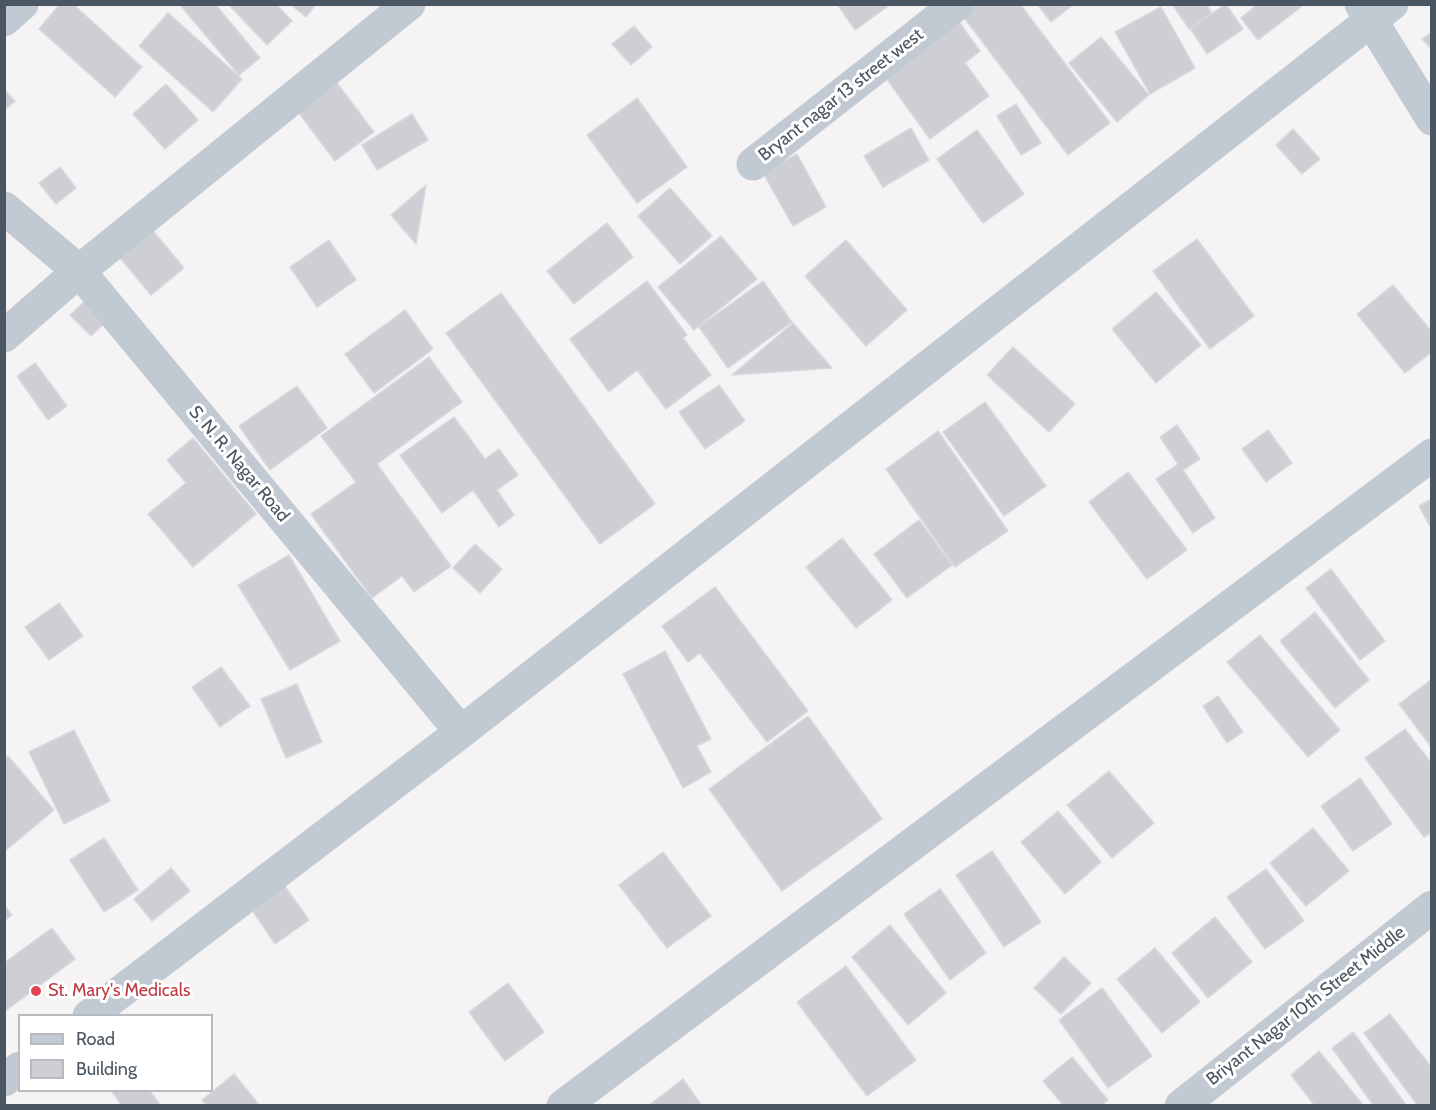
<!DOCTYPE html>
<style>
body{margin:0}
#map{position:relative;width:1436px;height:1110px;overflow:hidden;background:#f5f3f3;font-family:Cabin,sans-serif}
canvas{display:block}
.frame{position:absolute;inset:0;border:6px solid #4a5661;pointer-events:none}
.legend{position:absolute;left:18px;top:1014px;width:195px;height:78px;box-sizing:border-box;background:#fff;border:2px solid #b7bbc0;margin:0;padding:8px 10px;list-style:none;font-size:18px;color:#4a5661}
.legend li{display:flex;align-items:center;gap:12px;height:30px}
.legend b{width:30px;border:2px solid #b7bbc0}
</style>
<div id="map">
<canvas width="1436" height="1110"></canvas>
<div class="frame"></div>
<ul class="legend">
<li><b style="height:8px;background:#c1cad2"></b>Road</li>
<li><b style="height:16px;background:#cdcfd5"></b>Building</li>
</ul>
</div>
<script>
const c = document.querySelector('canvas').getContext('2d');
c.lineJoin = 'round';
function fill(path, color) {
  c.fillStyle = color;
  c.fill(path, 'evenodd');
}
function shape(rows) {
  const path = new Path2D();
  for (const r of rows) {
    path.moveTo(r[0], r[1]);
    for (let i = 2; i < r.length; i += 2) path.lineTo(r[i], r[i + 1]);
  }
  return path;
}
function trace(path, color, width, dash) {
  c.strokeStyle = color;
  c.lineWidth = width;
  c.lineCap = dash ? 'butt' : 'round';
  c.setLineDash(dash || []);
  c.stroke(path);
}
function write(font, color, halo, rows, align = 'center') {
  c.font = font + ' Cabin,sans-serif';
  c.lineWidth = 6;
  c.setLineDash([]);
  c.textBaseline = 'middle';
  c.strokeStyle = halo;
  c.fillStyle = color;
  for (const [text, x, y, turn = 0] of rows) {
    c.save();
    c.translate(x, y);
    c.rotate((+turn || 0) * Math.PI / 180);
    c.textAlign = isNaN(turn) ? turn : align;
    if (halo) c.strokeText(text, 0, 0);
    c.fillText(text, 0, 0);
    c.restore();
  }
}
const building = shape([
 [60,4,73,4,142,67,115,97,39,29,60,4],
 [183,4,215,4,260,58,239,75,181,6,183,4],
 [228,4,276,4,292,21,267,45,228,4],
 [290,4,316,4,306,17,290,4],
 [837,4,891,4,855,30,837,4],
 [976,4,1020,4,1110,123,1068,155,962,15,976,4],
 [1037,4,1074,4,1051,22,1037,4],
 [1172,4,1206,4,1212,13,1189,29,1172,4],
 [1226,4,1243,29,1207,54,1190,28,1226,4],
 [1258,4,1305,4,1258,40,1241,18,1258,4],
 [1161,7,1195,68,1150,94,1115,32,1161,7],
 [952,12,980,51,965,63,989,96,930,139,878,67,952,12],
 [168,13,242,79,213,112,139,46,168,13],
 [634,26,652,47,631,65,612,44,634,26],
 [1432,32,1432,50,1422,39,1432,32],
 [1101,37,1149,95,1117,122,1069,63,1101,37],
 [337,83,374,132,335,161,298,112,337,83],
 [166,84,198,120,165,149,133,114,166,84],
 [4,89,15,101,4,110,4,89],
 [637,98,687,167,637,203,587,135,637,98],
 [1016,104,1041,143,1021,155,997,116,1016,104],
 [412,114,428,140,377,170,362,145,412,114],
 [911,128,929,160,883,187,864,156,911,128],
 [1293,129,1320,159,1302,174,1276,145,1293,129],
 [977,130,1024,194,983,223,937,159,977,130],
 [797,154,826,207,793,226,763,173,797,154],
 [60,167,76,188,56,204,39,183,60,167],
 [426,185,416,244,391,215,426,185],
 [670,188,712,236,680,264,638,216,670,188],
 [607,223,633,257,574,304,547,271,607,223],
 [150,227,184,268,151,295,117,254,150,227],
 [721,236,757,279,694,330,658,287,721,236],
 [1197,239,1254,316,1210,349,1153,271,1197,239],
 [329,240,356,280,317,307,290,267,329,240],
 [846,240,907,310,866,346,805,276,846,240],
 [647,281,687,335,683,338,711,375,666,409,637,370,609,392,570,339,647,281],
 [763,281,792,322,728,368,699,327,763,281],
 [1393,285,1432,332,1432,352,1405,373,1357,314,1393,285],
 [1156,292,1201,345,1156,383,1112,329,1156,292],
 [501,293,655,504,600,544,446,333,501,293],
 [87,299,108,320,91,336,70,315,87,299],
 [405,310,433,349,374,393,345,354,405,310],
 [793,323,832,368,732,375,793,323],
 [1013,347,1075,404,1049,432,987,375,1013,347],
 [429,357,462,402,377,464,451,566,414,592,402,576,372,598,311,514,356,482,321,436,429,357],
 [35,363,67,406,48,420,17,376,35,363],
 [719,385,745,421,705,449,679,412,719,385],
 [297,386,327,428,270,470,239,426,297,386],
 [985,402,1046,486,1004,516,943,432,985,402],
 [454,417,485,459,499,449,518,475,497,490,514,515,499,527,473,490,442,513,400,455,454,417],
 [1177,425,1200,459,1183,470,1215,518,1193,533,1156,479,1178,464,1160,437,1177,425],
 [1268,430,1292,463,1266,482,1242,449,1268,430],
 [938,431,1008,531,955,567,886,469,938,431],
 [193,438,256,514,193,567,148,514,186,483,167,460,193,438],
 [1128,472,1187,550,1147,579,1089,502,1128,472],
 [1432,499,1432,530,1419,506,1432,499],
 [919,520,952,565,907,598,874,554,919,520],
 [842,538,892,600,856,628,806,567,842,538],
 [475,544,502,569,480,593,453,568,475,544],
 [289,555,340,641,290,670,238,585,289,555],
 [1331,569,1385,641,1360,660,1306,588,1331,569],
 [715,587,808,711,767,742,700,653,688,662,662,626,715,587],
 [59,603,83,636,49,660,25,627,59,603],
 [1315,612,1369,680,1335,708,1280,641,1315,612],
 [1260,635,1340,730,1308,757,1227,662,1260,635],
 [665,651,711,739,697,746,711,772,683,788,623,674,665,651],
 [221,667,250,706,220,727,192,687,221,667],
 [1432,679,1432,748,1399,704,1432,679],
 [297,684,322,742,286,758,261,699,297,684],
 [1218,696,1243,732,1227,743,1203,706,1218,696],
 [808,716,882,819,782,891,709,789,808,716],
 [1405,729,1432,764,1432,832,1424,837,1365,758,1405,729],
 [74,730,110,801,64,824,29,752,74,730],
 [8,756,54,810,5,851,4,759,8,756],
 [1109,771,1154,823,1112,858,1067,805,1109,771],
 [1360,778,1392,824,1353,851,1321,806,1360,778],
 [1058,811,1101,862,1065,894,1021,842,1058,811],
 [1313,828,1349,871,1306,906,1270,863,1313,828],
 [104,838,138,890,104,912,70,860,104,838],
 [992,851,1041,922,1004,947,956,875,992,851],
 [663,852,711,916,667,948,619,885,663,852],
 [171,868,190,891,152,921,134,899,171,868],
 [1266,869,1304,921,1265,949,1227,897,1266,869],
 [281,881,309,920,275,944,248,904,281,881],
 [940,889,986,953,950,980,904,914,940,889],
 [4,905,12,915,4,921,4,905],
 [1215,917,1252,962,1208,998,1172,953,1215,917],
 [890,925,946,993,908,1025,852,957,890,925],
 [52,928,75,959,4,1012,4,963,52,928],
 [1155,948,1200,1002,1162,1033,1117,979,1155,948],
 [1064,957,1091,983,1061,1014,1034,988,1064,957],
 [846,966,916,1060,867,1096,797,1002,846,966],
 [508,983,544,1032,505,1061,469,1012,508,983],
 [1102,988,1152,1056,1108,1088,1059,1020,1102,988],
 [1390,1014,1432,1068,1432,1106,1418,1106,1364,1033,1390,1014],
 [1353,1032,1407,1106,1374,1106,1332,1048,1353,1032],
 [1319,1051,1364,1106,1315,1106,1291,1075,1319,1051],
 [1072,1057,1108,1100,1101,1106,1064,1106,1043,1081,1072,1057],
 [234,1074,260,1106,207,1106,202,1100,234,1074],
 [683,1079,702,1106,648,1106,683,1079],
 [111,1090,149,1090,161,1106,122,1106,111,1090]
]);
fill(building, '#cdcfd5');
trace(building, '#d7d9de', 1.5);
trace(shape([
 [4,20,22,4],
 [753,164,957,4],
 [4,208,79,271,461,732],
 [4,336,79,271,409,4],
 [89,1016,461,732,1392,4],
 [4,1080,20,1068],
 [563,1106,1432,455],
 [1181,1106,1432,907]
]), '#c1cad2', 33);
trace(shape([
 [1361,4,1432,119]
]), '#c1cad2', 33);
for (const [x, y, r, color] of [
 [36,991,6,"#e0444e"]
]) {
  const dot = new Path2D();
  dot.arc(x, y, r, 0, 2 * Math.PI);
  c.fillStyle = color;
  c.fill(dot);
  trace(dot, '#fff', 2);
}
write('18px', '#4a5661', '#fff', [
 ["Bryant nagar 13 street west",841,95,-38],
 ["S. N. R. Nagar Road",239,464,50],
 ["Briyant Nagar 10th Street Middle",1306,1006,-38]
]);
write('18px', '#be3a42', '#fff', [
 ["St. Mary's Medicals",48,991]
], 'left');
</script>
